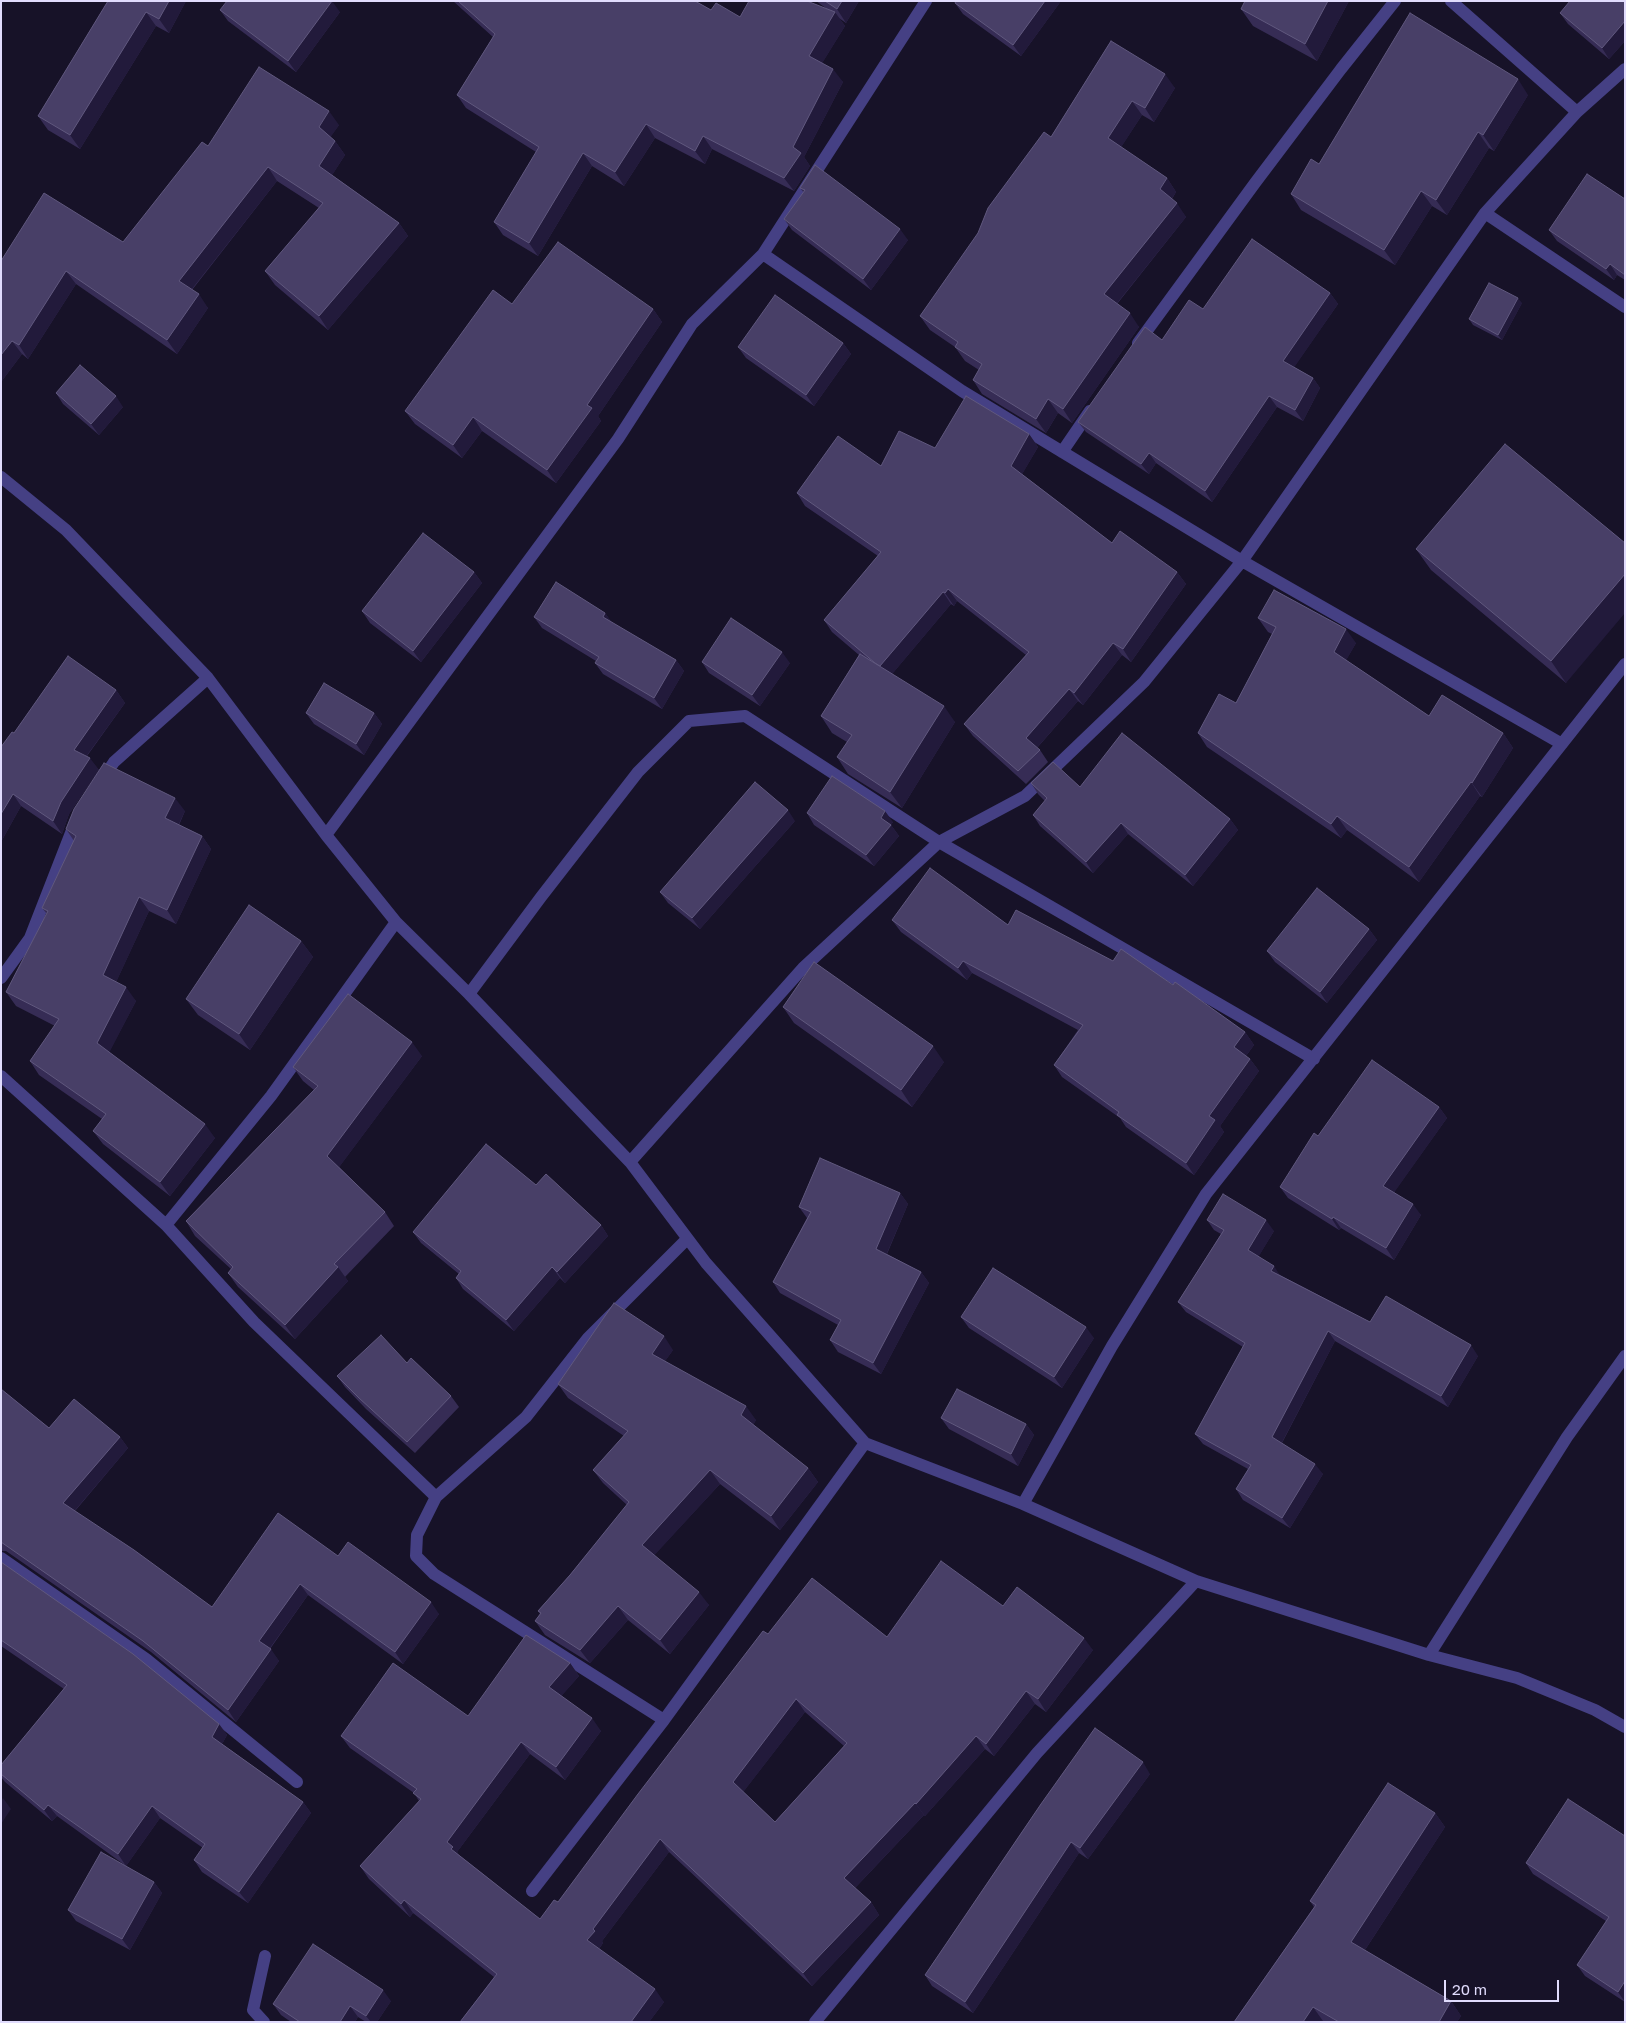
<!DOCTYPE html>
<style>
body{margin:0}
#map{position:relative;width:1626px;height:2023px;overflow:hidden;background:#171228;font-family:"Golos Text",sans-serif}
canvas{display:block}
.frame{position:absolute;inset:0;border:2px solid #e1dcfd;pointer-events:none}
.scale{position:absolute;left:1444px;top:1980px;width:115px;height:22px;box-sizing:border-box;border:2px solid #e1dcfd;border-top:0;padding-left:6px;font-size:15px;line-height:18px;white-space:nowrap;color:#e1dcfd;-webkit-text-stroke:4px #171228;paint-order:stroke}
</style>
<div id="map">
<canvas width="1626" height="2023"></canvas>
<div class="frame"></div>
<div class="scale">20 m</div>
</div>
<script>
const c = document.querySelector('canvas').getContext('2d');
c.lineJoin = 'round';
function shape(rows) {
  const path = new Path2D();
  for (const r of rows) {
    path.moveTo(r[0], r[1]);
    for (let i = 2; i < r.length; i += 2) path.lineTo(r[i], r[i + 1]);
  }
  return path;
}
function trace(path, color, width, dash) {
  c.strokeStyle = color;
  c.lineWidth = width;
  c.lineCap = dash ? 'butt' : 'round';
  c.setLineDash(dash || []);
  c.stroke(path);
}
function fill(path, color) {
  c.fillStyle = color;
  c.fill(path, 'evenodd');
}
trace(shape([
 [1451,1,1577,112],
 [1485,213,1625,307],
 [763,254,962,391,1242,561,1562,744],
 [1138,343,1255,183,1341,69,1395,1],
 [1062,452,1090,411],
 [1,477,66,530,208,678,326,835,396,922,469,994,630,1162,706,1263,865,1443,1023,1504,1196,1581,1429,1655,1517,1678,1595,1710,1625,1727],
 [102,780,114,762,208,678],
 [326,835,618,439,692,324,763,254,926,1],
 [1,978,30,938,76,820],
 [469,994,541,897,638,772,689,721,745,716,939,842,1314,1059],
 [1,1076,166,1225,271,1096,396,922],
 [630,1162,803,968,939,842,1025,796,1144,682,1242,561,1485,213,1577,112,1625,69],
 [166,1225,254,1322,436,1497,417,1535,416,1556,434,1574,664,1720,532,1891],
 [436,1497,526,1417,588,1338,687,1239],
 [1023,1504,1112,1346,1206,1194,1625,664],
 [1,1558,146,1659,297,1782],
 [1429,1655,1567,1437,1625,1356],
 [664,1720,865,1443],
 [264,2022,253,2010,265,1956],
 [815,2022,1037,1753,1196,1581]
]), '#454084', 12);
fill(shape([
 [108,1,186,1,169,33,156,26,80,149,48,130,38,116],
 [453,1,695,1,711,10,740,17,827,9,816,1,859,1,846,23,839,18,845,26,822,63,843,82,804,157,810,166,794,191,712,149,705,164,655,138,624,186,592,166,538,256,503,235,494,222,536,152,466,108,457,95,493,37],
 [956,1,1061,1,1021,56,963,14,955,3],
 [1245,1,1349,1,1317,61,1253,26,1241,9],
 [1625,1,1625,41,1609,59,1568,24,1560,13],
 [220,10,340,12,296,72,228,21],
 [1111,41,1175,88,1154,122,1142,115,1121,147,1167,178,1176,192,1172,199,1186,217,1117,304,1139,327,1072,423,1058,413,1046,433,982,394,973,380,979,370,965,361,955,347,930,330,920,316,1051,137],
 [1528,95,1494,151,1489,148,1447,215,1432,206,1395,265,1301,210,1291,194,1319,164],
 [339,125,330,137,335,141,345,155,332,175,399,223,408,236,328,330,275,285,265,271,319,208,277,181,192,290,208,308,177,354,76,284,28,359,22,354,1,382,1,261,123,242,208,146],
 [800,188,908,240,871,290,792,230,784,219,804,193],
 [1625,199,1625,280,1617,275,1614,280,1557,241,1549,230],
 [1330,293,1338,304,1294,367,1313,378,1320,388,1303,421,1277,407,1212,502,1156,463,1149,474,1086,432,1078,422,1162,340,1203,309],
 [1522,303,1502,340,1473,325,1469,319],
 [512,304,653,309,662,322,598,416,601,421,556,483,482,431,462,458,415,424,405,411],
 [843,343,851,354,814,406,746,358,738,347],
 [56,393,123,407,99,435,63,404],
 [1029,434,1038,447,1022,474,1112,543,1177,572,1186,584,1131,662,1122,655,1083,705,1078,701,1037,748,1040,750,1048,762,1026,784,973,736,964,724,1026,655,957,601,954,606,951,604,892,674,955,722,902,808,848,774,837,757,847,742,832,733,821,716,859,655,832,632,824,620,878,556,805,506,797,493,881,466,935,448],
 [1625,543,1566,683,1431,570,1416,549],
 [474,572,482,583,421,662,370,623,362,611],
 [605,613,612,623,676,660,684,671,662,709,603,674,595,663,596,661,542,628,534,617],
 [1258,618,1356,643,1346,660,1429,716,1503,733,1513,748,1482,797,1480,796,1419,882,1347,830,1341,838,1207,747,1198,733,1236,703,1272,634,1268,632],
 [702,662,790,663,760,706,709,673],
 [116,690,125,703,87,756,99,770,69,814,62,834,21,806,1,842,14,733],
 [306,713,374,713,382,724,364,755,314,724],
 [1031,783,1080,787,1230,819,1238,830,1193,886,1128,834,1093,873,1040,826,1033,815,1045,801,1038,794],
 [185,811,179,825,202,836,211,849,176,924,149,911,116,982,136,1001,109,1052,215,1138,170,1196,103,1144,93,1131,102,1119,39,1075,30,1061,55,1026,16,1006,6,992,47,914,42,908,74,841,66,829],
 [807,813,893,822,891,825,899,836,874,866,814,825],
 [795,821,700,929,668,903,660,892],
 [892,920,1008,925,1113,961,1173,985,1245,1032,1254,1045,1246,1056,1250,1059,1259,1071,1220,1126,1224,1132,1194,1175,1126,1127,1120,1118,1062,1077,1054,1065,1078,1030,972,973,967,980,901,932],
 [1369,929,1377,940,1327,1003,1275,962,1267,951],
 [301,941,313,957,250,1050,198,1015,186,999],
 [783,1007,944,1062,912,1107,794,1023],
 [422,1056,339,1167,385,1212,394,1226,345,1277,348,1281,295,1339,238,1287,228,1273,231,1269,195,1236,186,1221,314,1090,303,1081,293,1067],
 [1439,1107,1447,1118,1394,1192,1421,1215,1394,1260,1341,1228,1339,1230,1288,1198,1280,1187,1318,1136],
 [536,1185,601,1225,608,1236,565,1283,560,1278,514,1331,463,1289,456,1278,459,1274,421,1243,413,1232],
 [900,1193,908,1204,887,1254,921,1272,929,1283,881,1374,838,1352,830,1340,838,1325,780,1293,773,1282,807,1218,799,1207],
 [1207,1220,1274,1231,1258,1257,1280,1275,1370,1322,1478,1356,1448,1407,1335,1341,1282,1443,1323,1474,1290,1528,1243,1500,1236,1489,1248,1469,1203,1444,1195,1434,1243,1347,1186,1312,1178,1302,1221,1234,1214,1230],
 [961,1317,1094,1338,1062,1388,969,1328],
 [673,1350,665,1361,756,1420,753,1425,808,1468,818,1482,780,1530,720,1484,654,1555,709,1605,670,1654,628,1620,590,1663,545,1635,535,1621,540,1614,538,1611,570,1575,627,1505,603,1483,593,1470,624,1436,568,1398,558,1384],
 [407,1363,451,1396,459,1407,415,1453,366,1409,345,1387,337,1376],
 [1,1389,49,1428,120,1437,128,1448,75,1511,212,1607,338,1556,439,1614,403,1664,308,1595,270,1649,279,1661,236,1722,151,1652,6,1551,1,1551],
 [941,1418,1026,1424,1034,1435,1018,1466,949,1429],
 [1,1562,219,1724,227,1735,222,1744,303,1802,311,1813,248,1903,202,1872,194,1860,203,1848,160,1818,126,1866,57,1816,52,1821,5,1782,1,1777,1,1765,64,1689,1,1646],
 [1003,1606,1093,1650,1046,1712,1035,1704,994,1756,985,1749,925,1816,924,1815,855,1888,871,1902,879,1915,812,1986,669,1852,602,1941,603,1943,599,1949,664,2002,649,2022,460,2022,494,1977,413,1913,410,1917,369,1879,360,1866,419,1801,414,1793,350,1748,341,1736,468,1716,570,1663,579,1676,561,1696,601,1731,565,1780,530,1754,457,1852,459,1855,540,1919,558,1902,768,1634,887,1637],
 [805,1712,844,1746,775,1822,743,1792],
 [1150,1774,1088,1859,1079,1853,973,2013,932,1986,925,1975,1041,1804],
 [1435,1813,1445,1827,1365,1950,1451,2001,1461,2016,1457,2022,1234,2022,1314,1907,1310,1901],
 [1625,1836,1625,2002,1585,1976,1577,1965,1606,1921,1533,1874,1526,1863],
 [154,1882,162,1893,130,1950,76,1921,68,1910],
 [391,2001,377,2022,366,2022,358,2017,355,2022,291,2022,281,2015,273,2004]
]), '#362c55');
fill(shape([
 [169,1,186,1,169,33,159,19],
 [332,1,340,12,296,72,288,61],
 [842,1,859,1,846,23,837,9],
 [1045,1,1061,1,1021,56,1013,45],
 [1328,1,1349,1,1317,61,1305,44],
 [146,12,156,26,80,149,70,135],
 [835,12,845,26,818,70,809,56],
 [1625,21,1625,41,1609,59,1602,48],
 [833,69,843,82,804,157,810,166,794,191,784,178,793,147],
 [1165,74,1175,88,1154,122,1145,108],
 [1518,79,1528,95,1494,151,1483,135],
 [1132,101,1142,115,1118,152,1108,138],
 [329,111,339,125,328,141,319,127],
 [646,124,655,138,624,186,615,172],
 [1478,132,1489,148,1447,215,1436,200],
 [703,136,712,149,705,164,695,151],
 [335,141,345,155,329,180,319,166],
 [583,153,592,166,538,256,529,243],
 [268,167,277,181,188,294,179,281],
 [1167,178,1176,192,1169,203,1160,189],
 [1421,191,1432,206,1395,265,1384,250],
 [1177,203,1186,217,1114,307,1104,294],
 [399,223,408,236,328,330,319,316],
 [900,229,908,240,871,290,863,279],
 [1610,264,1617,275,1614,280,1606,269],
 [66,271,76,284,28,359,19,345],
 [1330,293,1338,304,1291,372,1283,361],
 [199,294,208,308,177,354,167,340],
 [1518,298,1522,303,1502,340,1498,335],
 [653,309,662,322,598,416,601,421,556,483,547,470,587,405],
 [1130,313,1139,327,1072,423,1063,409],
 [12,341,22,354,1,382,1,355],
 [843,343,851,354,814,406,806,395],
 [1313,378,1320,388,1303,421,1295,410],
 [116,396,123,407,99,435,91,424],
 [1269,396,1277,407,1212,502,1205,491],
 [1048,399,1058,413,1046,433,1036,419],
 [473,417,482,431,462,458,453,445],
 [1029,434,1038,447,1020,478,1011,466],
 [1149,453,1156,463,1149,474,1141,464],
 [474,572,482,583,421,662,413,651],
 [1177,572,1186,584,1131,662,1123,649],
 [1625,574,1625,613,1566,683,1551,661],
 [948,589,957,601,954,606,945,593],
 [943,592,951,604,888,679,879,667],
 [605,613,613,624,603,617],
 [1346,629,1356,643,1343,666,1334,652],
 [1113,643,1122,655,1083,705,1074,693],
 [782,652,790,663,760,706,752,695],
 [676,660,684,671,662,709,654,698],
 [1069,689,1078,701,1035,750,1026,738],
 [116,690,125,703,82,762,74,750],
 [944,706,955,722,902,808,890,792],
 [374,713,382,724,364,755,356,744],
 [1503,733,1513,748,1482,797,1472,783],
 [90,758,99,770,69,814,62,834,53,821,61,802],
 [1471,782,1480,796,1419,882,1409,867],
 [13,794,21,806,1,842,1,814],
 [175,798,185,811,175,832,165,818],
 [788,810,795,821,700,929,692,918],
 [885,811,893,822,891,825,899,836,874,866,866,855,881,818],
 [1337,816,1347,830,1341,838,1331,824],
 [1230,819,1238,830,1193,886,1185,875],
 [1121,823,1128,834,1093,873,1086,862],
 [202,836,211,849,176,924,167,910],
 [139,897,149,911,113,989,103,975],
 [1369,929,1377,940,1327,1003,1320,992],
 [301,941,313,957,250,1050,239,1034],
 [963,961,972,973,967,980,958,968],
 [126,987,136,1001,107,1057,97,1043],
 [1245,1032,1254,1045,1243,1060,1234,1047],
 [412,1042,422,1056,337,1170,327,1156],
 [933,1046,944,1062,912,1107,901,1090],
 [1250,1059,1259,1071,1220,1126,1224,1132,1194,1175,1186,1163,1209,1116],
 [1439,1107,1447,1118,1391,1197,1383,1186],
 [205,1124,215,1138,170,1196,160,1182],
 [900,1193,908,1204,884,1260,876,1249],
 [1413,1204,1421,1215,1394,1260,1386,1248],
 [1333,1217,1341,1228,1339,1230,1332,1219],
 [1266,1220,1274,1231,1256,1261,1248,1250],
 [601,1225,608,1236,565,1283,557,1272],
 [1274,1266,1281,1277,1271,1271],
 [338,1267,348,1281,295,1339,285,1325],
 [552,1267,560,1278,514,1331,506,1320],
 [921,1272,929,1283,881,1374,873,1363],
 [1086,1327,1094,1338,1062,1388,1054,1377],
 [1328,1331,1335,1341,1279,1448,1272,1437],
 [664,1336,673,1350,661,1367,652,1354],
 [1471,1345,1478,1356,1448,1407,1441,1396],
 [746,1406,756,1420,751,1429,741,1415],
 [1026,1424,1034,1435,1018,1466,1011,1454],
 [120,1437,128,1448,71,1515,63,1503],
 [1315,1464,1323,1474,1290,1528,1282,1518],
 [808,1468,818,1482,780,1530,771,1516],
 [710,1470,720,1484,651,1559,642,1545],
 [300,1584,308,1595,267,1652,259,1641],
 [699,1592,709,1605,670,1654,660,1640],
 [431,1602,439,1614,403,1664,395,1652],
 [618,1606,628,1620,590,1663,580,1650],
 [1084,1638,1093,1650,1046,1712,1038,1699],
 [271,1649,279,1661,236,1722,228,1710],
 [570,1663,579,1676,558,1700,549,1687],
 [1026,1691,1035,1704,994,1756,986,1744],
 [796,1699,805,1712,741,1795,733,1782],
 [592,1718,601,1731,565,1780,556,1767],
 [219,1724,227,1735,220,1748,212,1737],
 [976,1736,985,1749,925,1816,916,1804],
 [521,1742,530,1754,457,1852,462,1860,451,1849,447,1842],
 [1143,1762,1150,1774,1088,1859,1080,1848],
 [3,1798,11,1809,1,1824,1,1801],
 [303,1802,311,1813,248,1903,239,1892],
 [915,1803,924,1815,853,1890,844,1878],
 [48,1805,57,1816,52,1821,44,1810],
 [152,1806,160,1818,126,1866,118,1854],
 [1435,1813,1445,1827,1361,1956,1351,1942],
 [660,1839,669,1852,602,1941,603,1943,596,1953,587,1940,593,1929],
 [1071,1842,1079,1853,973,2013,965,2002],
 [154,1882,162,1893,130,1950,122,1939],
 [404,1900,413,1913,410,1917,401,1904],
 [871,1902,879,1915,812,1986,803,1973],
 [1625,1981,1625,2002,1618,1992],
 [655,1989,664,2002,649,2022,631,2022],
 [383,1990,391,2001,377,2022,371,2022,366,2016],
 [1451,2001,1461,2016,1457,2022,1439,2022],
 [350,2006,358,2017,355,2022,340,2022],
 [1313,2007,1323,2021,1323,2022,1303,2022]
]), '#221a3b');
const building = shape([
 [108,1,169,1,159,19,146,12,70,135,38,116,108,1],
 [227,1,332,1,288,61,220,10,227,1],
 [458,1,695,1,711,10,716,3,740,17,749,1,807,1,835,12,809,56,833,69,793,147,801,153,784,178,703,136,695,151,646,124,615,172,583,153,529,243,494,222,539,147,457,95,495,34,458,1],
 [825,1,842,1,837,9,825,1],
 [956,1,1045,1,1013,45,955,3,956,1],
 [1245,1,1328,1,1305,44,1241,9,1245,1],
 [1570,1,1625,1,1625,21,1602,48,1560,13,1570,1],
 [1410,13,1518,79,1483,135,1478,132,1436,200,1421,191,1384,250,1291,194,1311,159,1319,164,1410,13],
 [1111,41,1165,74,1145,108,1132,101,1108,138,1167,178,1160,189,1177,203,1104,294,1130,313,1063,409,1048,399,1036,419,973,380,982,364,955,347,958,342,920,316,978,233,988,208,1044,132,1051,137,1111,41],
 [259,67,329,111,319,127,335,141,319,166,399,223,319,316,265,271,323,203,268,167,179,281,199,294,167,340,66,271,19,345,12,341,1,355,1,261,44,193,123,242,202,142,208,146,259,67],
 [815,165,900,229,863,279,784,219,805,190,800,188,815,165],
 [1587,174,1625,199,1625,275,1610,264,1606,269,1549,230,1587,174],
 [1252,239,1330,293,1283,361,1313,378,1295,410,1269,396,1205,491,1149,453,1141,464,1078,422,1145,327,1162,340,1189,300,1203,309,1252,239],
 [558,242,653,309,587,405,592,408,547,470,473,417,453,445,405,411,493,290,512,304,558,242],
 [1489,283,1518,298,1498,335,1469,319,1489,283],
 [775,295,843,343,806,395,738,347,775,295],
 [80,365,116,396,91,424,56,393,80,365],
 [966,396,1029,434,1011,466,1112,543,1120,531,1177,572,1123,649,1113,643,1074,693,1069,689,1026,738,1040,750,1018,771,964,724,1029,652,948,589,945,593,943,592,880,666,875,663,824,620,881,552,797,493,838,436,881,466,899,431,935,448,966,396],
 [1505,444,1625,543,1625,574,1551,661,1416,549,1505,444],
 [423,533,474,572,413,651,362,611,423,533],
 [556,582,605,613,603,617,676,660,654,698,595,663,599,657,534,617,556,582],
 [1274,590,1346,629,1334,652,1429,716,1442,695,1503,733,1472,783,1471,782,1409,867,1337,816,1331,824,1198,733,1219,694,1236,703,1276,627,1258,618,1274,590],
 [731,618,782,652,752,695,702,662,731,618],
 [860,654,944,706,890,792,837,757,852,735,821,716,860,654],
 [68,656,116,690,74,750,90,758,61,802,53,821,13,794,1,814,1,747,12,732,14,733,68,656],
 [324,683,374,713,356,744,306,713,324,683],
 [1122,733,1230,819,1185,875,1121,823,1086,862,1033,815,1047,798,1031,783,1053,762,1080,787,1122,733],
 [104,763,175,798,165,818,202,836,167,910,139,897,103,975,126,987,97,1043,205,1124,160,1182,93,1131,106,1114,30,1061,59,1019,6,992,48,911,42,908,76,836,66,829,74,809,104,763],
 [832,776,885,811,881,818,891,825,866,855,807,813,832,776],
 [755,782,788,810,692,918,660,892,755,782],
 [930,868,1008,925,1016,910,1113,961,1121,949,1173,985,1175,982,1245,1032,1234,1047,1250,1059,1209,1116,1215,1120,1186,1163,1117,1115,1119,1112,1054,1065,1083,1025,963,961,958,968,892,920,930,868],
 [1317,888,1369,929,1320,992,1267,951,1317,888],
 [249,905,301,941,239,1034,186,999,249,905],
 [814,962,933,1046,901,1090,783,1007,814,962],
 [348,994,412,1042,327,1156,385,1212,334,1264,338,1267,285,1325,228,1273,233,1267,186,1221,318,1086,293,1067,348,994],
 [1372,1060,1439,1107,1383,1186,1413,1204,1386,1248,1333,1217,1332,1219,1280,1187,1314,1133,1318,1136,1372,1060],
 [486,1144,536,1185,546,1174,601,1225,557,1272,552,1267,506,1320,456,1278,461,1271,413,1232,486,1144],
 [820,1158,900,1193,876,1249,921,1272,873,1363,830,1340,841,1320,773,1282,811,1212,799,1207,820,1158],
 [1223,1194,1266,1220,1248,1250,1274,1266,1271,1271,1370,1322,1386,1296,1471,1345,1441,1396,1328,1331,1272,1437,1315,1464,1282,1518,1236,1489,1251,1465,1195,1434,1245,1343,1178,1302,1224,1230,1207,1220,1223,1194],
 [993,1268,1086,1327,1054,1377,961,1317,993,1268],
 [614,1303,664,1336,652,1354,746,1406,741,1415,808,1468,771,1516,710,1470,642,1545,699,1592,660,1640,618,1606,580,1650,535,1621,541,1613,538,1611,570,1575,629,1502,593,1470,628,1431,558,1384,614,1303],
 [381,1335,407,1363,411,1358,451,1396,407,1442,359,1398,337,1376,381,1335],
 [1,1389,49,1428,74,1399,120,1437,63,1503,134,1550,212,1607,278,1513,338,1556,348,1542,431,1602,395,1652,300,1584,259,1641,271,1649,228,1710,143,1641,1,1542,1,1506,2,1505,1,1504,1,1389],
 [957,1389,1026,1424,1011,1454,941,1418,957,1389],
 [941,1561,1003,1606,1017,1587,1084,1638,1038,1699,1026,1691,986,1744,976,1736,916,1804,915,1803,844,1878,871,1902,803,1973,660,1839,593,1929,595,1931,587,1940,655,1989,631,2022,460,2022,497,1974,404,1900,401,1904,360,1866,421,1799,413,1793,417,1789,341,1736,393,1663,468,1716,526,1635,570,1663,549,1687,592,1718,556,1767,521,1742,447,1842,453,1847,451,1849,540,1919,554,1900,558,1902,638,1794,763,1631,768,1634,812,1578,887,1637,941,1561],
 [796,1699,847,1743,775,1822,733,1782,796,1699],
 [1,1562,133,1654,219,1724,212,1737,303,1802,239,1892,194,1860,205,1844,152,1806,118,1854,48,1805,44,1810,1,1774,1,1765,67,1685,1,1640,1,1562],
 [1095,1728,1143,1762,1080,1848,1071,1842,965,2002,925,1975,1041,1804,1095,1728],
 [1388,1783,1435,1813,1351,1942,1451,2001,1439,2022,1339,2022,1313,2007,1303,2022,1234,2022,1316,1905,1310,1901,1388,1783],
 [1568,1799,1625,1836,1625,1981,1618,1992,1577,1965,1609,1917,1526,1863,1568,1799],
 [101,1852,154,1882,122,1939,68,1910,101,1852],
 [313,1944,383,1990,366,2016,350,2006,340,2022,300,2022,273,2004,313,1944]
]);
fill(building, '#483f67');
trace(building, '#60587e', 1);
</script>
